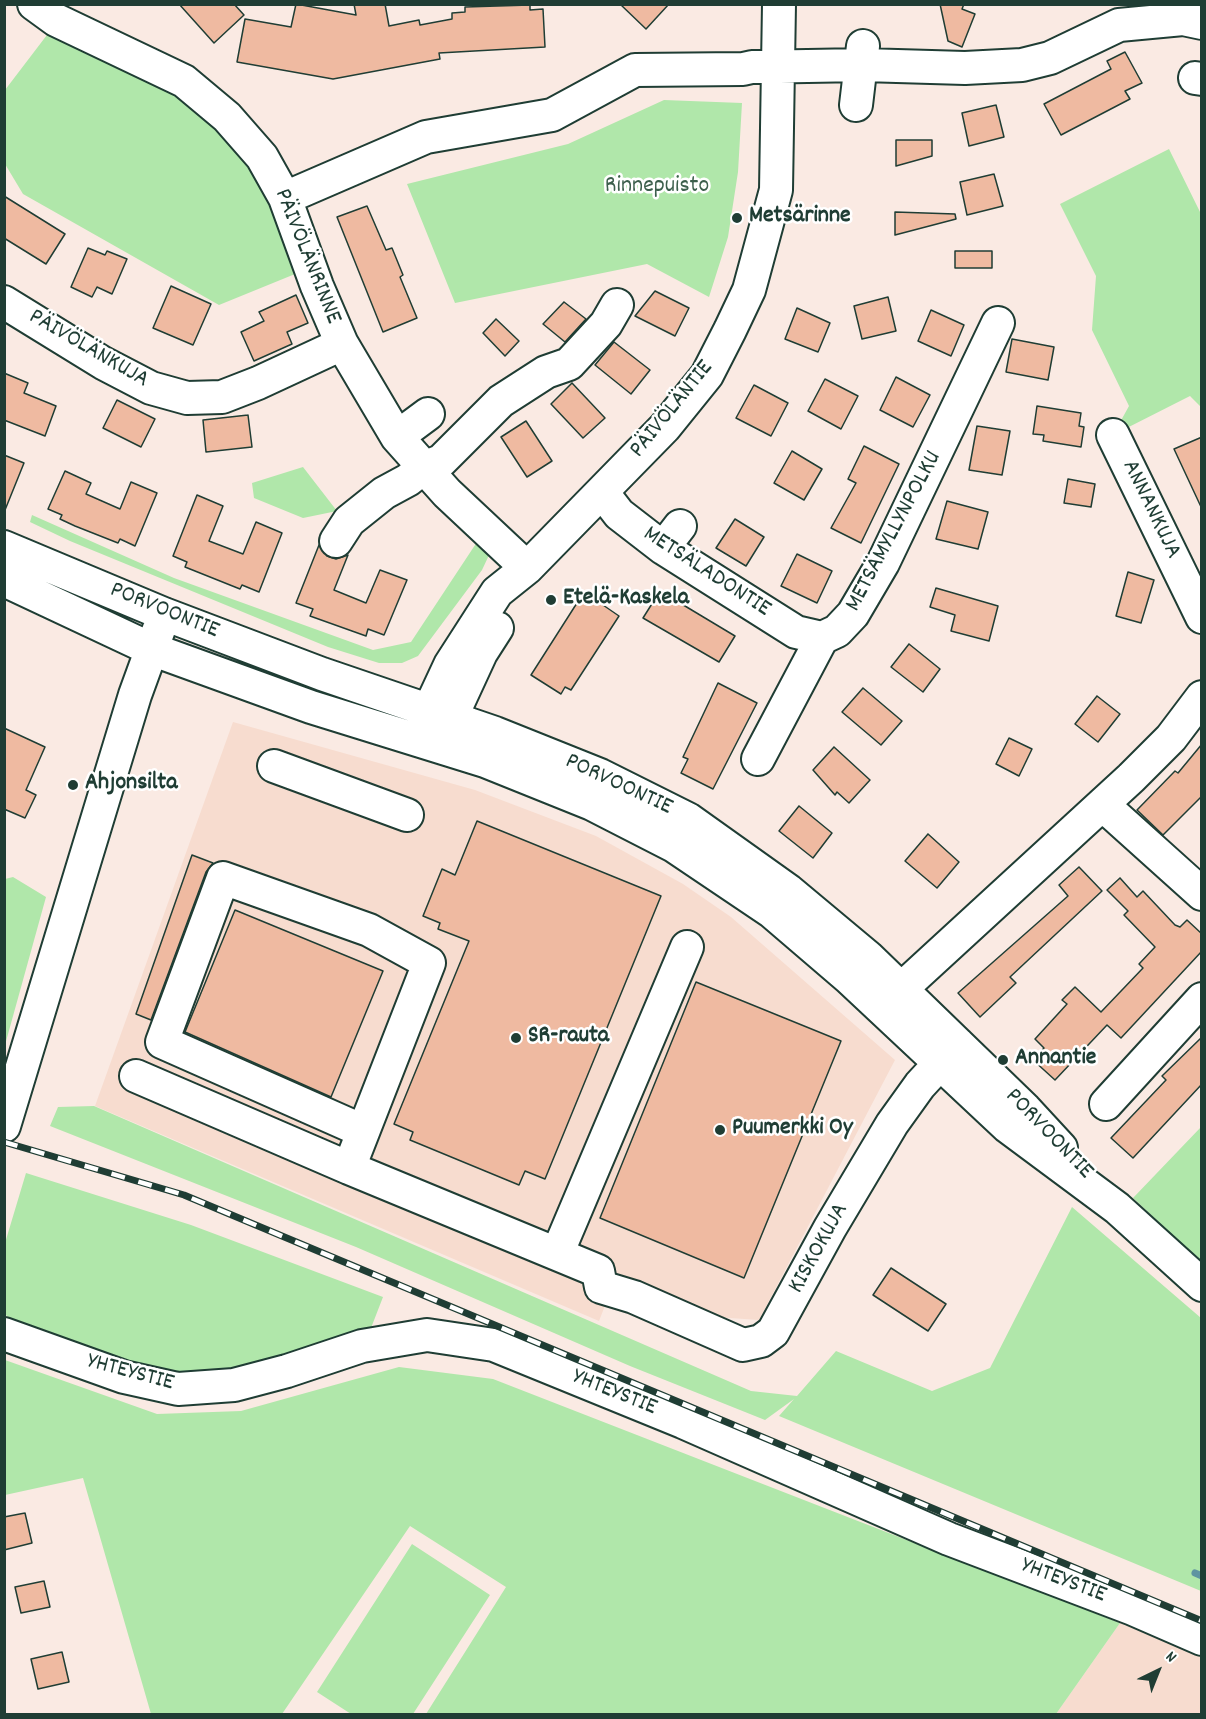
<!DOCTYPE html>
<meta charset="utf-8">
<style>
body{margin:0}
#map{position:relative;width:1206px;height:1719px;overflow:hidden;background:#faeae3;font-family:Dekko,sans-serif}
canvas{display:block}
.frame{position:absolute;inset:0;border:6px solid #1f3d34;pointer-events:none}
.north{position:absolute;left:1128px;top:1641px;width:60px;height:60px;-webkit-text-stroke:4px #fff;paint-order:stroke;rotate:43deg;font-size:16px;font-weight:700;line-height:24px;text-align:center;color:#1f3d34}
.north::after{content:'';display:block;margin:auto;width:21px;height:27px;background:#1f3d34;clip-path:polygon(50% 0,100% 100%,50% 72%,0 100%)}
</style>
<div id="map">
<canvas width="1206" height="1719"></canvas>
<div class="frame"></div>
<div class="north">N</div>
</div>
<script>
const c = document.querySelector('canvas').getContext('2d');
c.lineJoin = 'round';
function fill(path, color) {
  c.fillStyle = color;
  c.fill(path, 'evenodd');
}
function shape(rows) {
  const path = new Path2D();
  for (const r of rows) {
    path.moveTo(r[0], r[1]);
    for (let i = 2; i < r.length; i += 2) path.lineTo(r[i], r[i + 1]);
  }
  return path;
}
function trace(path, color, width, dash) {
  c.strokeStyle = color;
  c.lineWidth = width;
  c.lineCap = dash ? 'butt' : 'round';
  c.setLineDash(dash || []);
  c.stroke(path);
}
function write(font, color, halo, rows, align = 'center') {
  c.font = font + ' Dekko,sans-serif';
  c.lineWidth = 5;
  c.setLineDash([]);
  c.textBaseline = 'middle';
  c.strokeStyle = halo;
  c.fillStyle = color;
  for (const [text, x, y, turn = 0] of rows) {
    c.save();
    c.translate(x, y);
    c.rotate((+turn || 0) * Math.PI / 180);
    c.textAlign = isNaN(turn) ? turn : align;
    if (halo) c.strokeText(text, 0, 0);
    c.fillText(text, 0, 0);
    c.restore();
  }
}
fill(shape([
 [233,722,475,790,596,836,683,884,731,917,895,1060,759,1320,715,1317,617,1275,599,1321,95,1106],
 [1120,1623,1201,1657,1201,1714,1056,1714]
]), '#f7dccf');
fill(shape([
 [50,31,184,92,255,167,300,272,219,305,23,194,5,164,5,90],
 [664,100,742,103,738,172,728,237,709,297,647,264,455,303,407,184,568,144],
 [1169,149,1201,214,1201,407,1190,396,1113,435,1129,406,1092,330,1096,276,1060,204],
 [303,467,337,511,303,518,254,498,252,483],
 [32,515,174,578,373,650,411,642,479,539,490,553,482,570,418,656,402,663,379,663,328,647,70,541,30,522],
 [13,877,46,897,5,1045,5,879],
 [94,1106,751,1391,797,1396,836,1351,932,1391,990,1368,1072,1207,1201,1318,1201,1591,779,1416,794,1399,765,1420,630,1366,356,1247,50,1126,58,1107],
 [1201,1127,1201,1262,1133,1198],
 [26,1173,191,1225,383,1297,371,1328,234,1372,154,1373,15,1324,5,1314,5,1243],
 [5,1360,157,1414,241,1411,399,1367,493,1379,1120,1623,1056,1714,426,1714,506,1587,410,1526,282,1714,151,1714,83,1478,5,1495],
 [412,1544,490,1595,413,1714,351,1714,317,1692]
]), '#b0e7aa');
trace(shape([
 [1195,1573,1202,1576]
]), '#5f94a1', 7);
const building = shape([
 [179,4,234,4,244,15,214,43,179,4],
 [296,4,356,15,354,4,385,4,389,26,419,20,420,25,452,19,452,13,465,12,465,7,530,5,530,10,543,9,545,47,439,53,440,59,333,79,237,62,245,19,291,27,296,4],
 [620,4,669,4,646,29,620,4],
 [940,4,964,4,962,9,975,14,962,47,948,41,940,4],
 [1125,52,1142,83,1125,91,1130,99,1061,135,1044,104,1111,69,1107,61,1125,52],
 [996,105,1004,137,969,146,962,113,996,105],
 [896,140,932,140,932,156,896,166,896,140],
 [994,174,1003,206,967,215,960,182,994,174],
 [4,196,65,234,46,264,4,238,4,196],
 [367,206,386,250,392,248,403,275,400,277,417,318,383,332,337,217,367,206],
 [895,212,955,214,956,219,895,235,895,212],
 [88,248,105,255,107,251,127,259,112,294,97,287,92,297,71,287,88,248],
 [955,251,992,251,992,268,955,268,955,251],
 [171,286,211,304,193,345,153,328,171,286],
 [655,291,689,308,675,336,635,316,655,291],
 [296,295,308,323,287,332,292,344,254,361,241,332,264,321,259,312,296,295],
 [888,297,896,331,862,339,854,306,888,297],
 [564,302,586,319,565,342,543,324,564,302],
 [797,308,830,323,818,352,785,339,797,308],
 [931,310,964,325,951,356,918,341,931,310],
 [496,319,519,341,505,356,483,333,496,319],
 [1012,339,1054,347,1048,380,1006,372,1012,339],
 [614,342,650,370,631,394,595,365,614,342],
 [4,373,28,383,24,393,56,406,45,436,4,420,4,373],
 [896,377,930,395,913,427,880,410,896,377],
 [825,379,858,396,841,429,808,411,825,379],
 [572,383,605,418,583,438,551,404,572,383],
 [754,385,788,403,771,436,736,418,754,385],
 [117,400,155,419,141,447,103,428,117,400],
 [1037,406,1081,413,1079,426,1084,427,1081,447,1043,441,1044,435,1033,434,1037,406],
 [248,415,252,447,206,452,203,420,248,415],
 [526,421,552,461,527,477,501,437,526,421],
 [977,426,1010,431,1002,475,969,470,977,426],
 [1202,437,1202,509,1174,449,1202,437],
 [864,446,899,464,861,543,831,528,856,483,848,479,864,446],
 [792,451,822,469,804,500,774,483,792,451],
 [4,455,24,463,5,510,4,509,4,455],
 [65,471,91,483,86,494,120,509,131,482,157,493,135,546,120,539,118,543,75,526,60,519,62,515,48,509,65,471],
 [1068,479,1095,484,1091,507,1064,503,1068,479],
 [197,495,223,506,209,541,243,554,256,522,282,533,259,592,242,585,240,589,185,567,187,562,173,556,197,495],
 [947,501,988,512,978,549,936,539,947,501],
 [735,519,764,537,746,566,716,548,735,519],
 [319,545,327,556,336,559,348,555,334,590,366,603,380,570,407,580,384,635,368,629,366,636,310,616,313,609,296,603,319,545],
 [797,554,832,571,817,603,781,586,797,554],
 [1128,572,1154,580,1141,623,1116,616,1128,572],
 [936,588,998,606,989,641,951,631,955,615,930,607,936,588],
 [660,591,735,636,719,662,643,618,660,591],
 [584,592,619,616,571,690,565,687,561,694,531,675,584,592],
 [909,644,940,669,923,692,891,667,909,644],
 [718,683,757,703,713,789,681,773,688,759,683,757,718,683],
 [863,688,902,721,881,745,842,712,863,688],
 [1097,696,1120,714,1098,742,1075,724,1097,696],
 [4,728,45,747,26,790,36,795,25,818,4,809,4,728],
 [1009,738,1032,749,1019,776,996,764,1009,738],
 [1202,744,1202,796,1163,835,1137,810,1175,771,1178,773,1202,744],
 [834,747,870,780,849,803,837,792,835,795,813,770,834,747],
 [799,806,832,833,813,858,779,831,799,806],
 [477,821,661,896,545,1179,525,1171,519,1185,410,1140,413,1132,394,1124,469,941,438,929,440,923,423,916,442,869,455,875,477,821],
 [928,834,959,862,937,888,905,861,928,834],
 [192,855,213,863,206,872,151,1020,136,1014,192,855],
 [1079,867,1102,891,1010,977,1016,983,980,1017,958,993,1068,896,1059,885,1079,867],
 [1120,878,1137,897,1143,891,1175,925,1180,927,1187,920,1202,934,1202,951,1121,1038,1107,1025,1055,1080,1033,1060,1044,1048,1035,1039,1067,1004,1062,1000,1075,987,1101,1012,1143,968,1139,964,1155,947,1124,915,1128,911,1107,890,1120,878],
 [235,910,383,971,331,1097,185,1032,235,910],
 [696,982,841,1041,744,1278,600,1218,696,982],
 [1202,1037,1202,1084,1133,1158,1111,1138,1166,1080,1162,1076,1202,1037],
 [891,1268,946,1304,928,1331,873,1295,891,1268],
 [25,1513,32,1543,4,1550,4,1517,25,1513],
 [44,1581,50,1607,21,1613,15,1587,44,1581],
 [62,1652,69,1682,38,1689,31,1659,62,1652]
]);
fill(building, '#efbaa1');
trace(building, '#1f3d34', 1.5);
const minor = shape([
 [34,4,56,20,184,81,227,117,262,157,285,198,317,286,342,344,397,437,447,493,527,568],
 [1195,78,1202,79],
 [856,105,863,46],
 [285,198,426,137,552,115,635,70,743,69,752,67,863,65,965,68,1022,65,1050,58,1119,25,1183,19,1202,23],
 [4,302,103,363,151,388,187,398,222,397,258,383,342,344],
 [1113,435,1202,617],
 [397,437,428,414],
 [602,492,619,514,663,548,796,632,822,638],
 [336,541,349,521,384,493,408,480,423,468,441,461,501,401,546,372,569,364,606,324,617,305],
 [4,547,164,614,322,674,495,733,600,775,688,819,789,891,868,957,1025,1109,1061,1148],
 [663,548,680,526],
 [4,580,151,649,311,707,485,761,592,804,674,846,772,912,849,978,1008,1127,1117,1208,1202,1285],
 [429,729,429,710,450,665,497,592,527,568,665,427,707,375,730,330,749,290,776,190,779,4],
 [439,733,451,718,481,653,497,628],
 [758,759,822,638,837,631,853,614,883,563,998,323],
 [274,766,407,815],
 [1103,805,1202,894],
 [886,1003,1131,778,1171,738,1202,697],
 [136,1076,349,1168],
 [1106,1104,1202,999],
 [4,1126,135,695,159,629],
 [363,1131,162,1042,223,878,369,930,429,963,349,1168,598,1271,601,1287,634,1297,743,1345,761,1341,773,1332,830,1228,892,1124,920,1085,958,1044],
 [557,1254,687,947],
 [4,1334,124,1377,178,1389,234,1385,287,1371,362,1346,427,1335,494,1345,683,1422,949,1539,1133,1609,1202,1639]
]);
trace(minor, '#1f3d34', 36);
trace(minor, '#fff', 32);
const rail = shape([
 [4,1142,184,1195,1202,1621]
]);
trace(rail, '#1f3d34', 7);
trace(rail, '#fff', 4.5, [14]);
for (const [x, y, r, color] of [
 [737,218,6,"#1f3d34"],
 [551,600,6,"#1f3d34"],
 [73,785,6,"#1f3d34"],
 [516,1038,6,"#1f3d34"],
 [1003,1060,6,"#1f3d34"],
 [720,1130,6,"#1f3d34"]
]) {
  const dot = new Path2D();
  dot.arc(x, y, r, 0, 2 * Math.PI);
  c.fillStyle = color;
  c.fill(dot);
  trace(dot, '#fff', 2);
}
write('24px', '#3c5f4c', '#fff', [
 ["Rinnepuisto",657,188]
]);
write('bold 24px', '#1f3d34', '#fff', [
 ["Metsärinne",749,218],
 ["Etelä-Kaskela",563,600],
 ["Ahjonsilta",85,785],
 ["SR-rauta",528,1038],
 ["Annantie",1015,1060],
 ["Puumerkki Oy",732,1130]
], 'left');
write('24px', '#1f3d34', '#fff', [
 ["PÄIVÖLÄNRINNE",306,257,68],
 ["PÄIVÖLÄNKUJA",88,350,30],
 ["PÄIVÖLÄNTIE",673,410,-51],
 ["ANNANKUJA",1150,510,64],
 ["METSÄMYLLYNPOLKU",895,532,-62],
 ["METSÄLADONTIE",706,573,33],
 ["PORVOONTIE",164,612,22],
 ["PORVOONTIE",618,786,25],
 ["PORVOONTIE",1048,1135,46],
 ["KISKOKUJA",820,1249,-61],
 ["YHTEYSTIE",130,1374,15],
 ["YHTEYSTIE",614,1394,22],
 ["YHTEYSTIE",1063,1582,21]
]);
</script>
